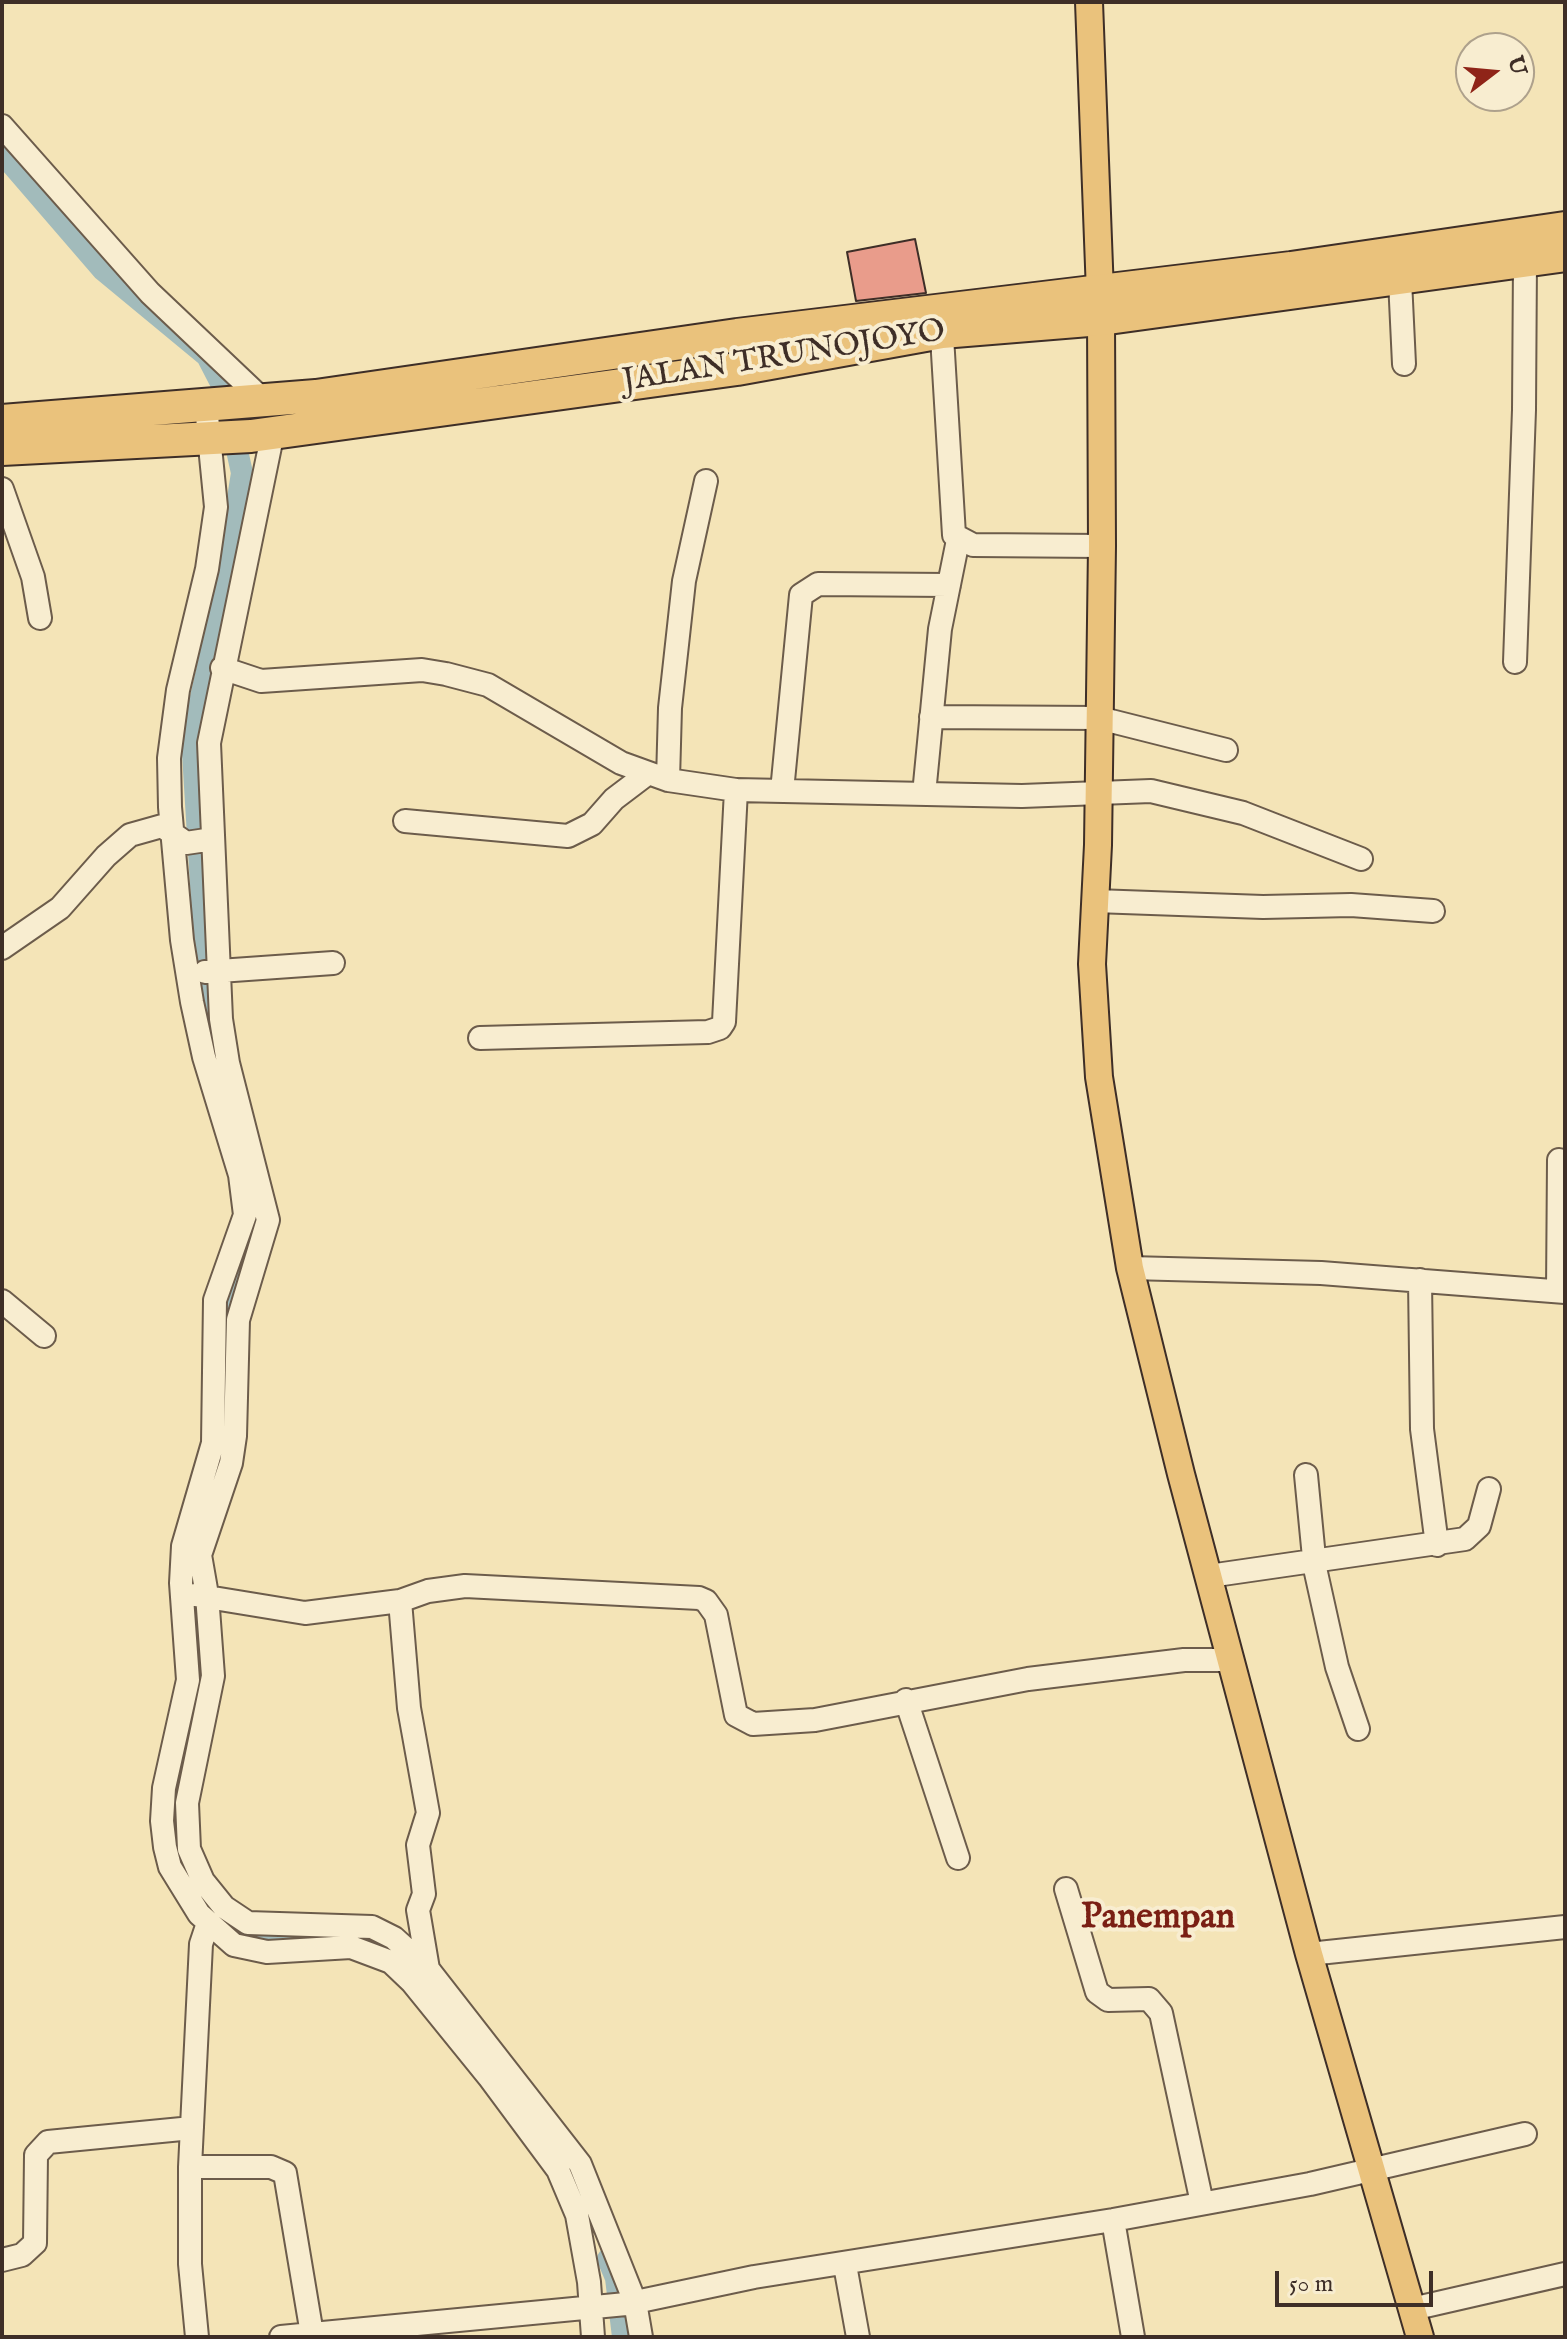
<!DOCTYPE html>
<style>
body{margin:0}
#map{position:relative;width:1567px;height:2339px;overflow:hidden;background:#f4e4b7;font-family:"IM FELL English",serif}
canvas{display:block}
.frame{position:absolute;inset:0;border:4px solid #3e2e27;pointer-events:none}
.north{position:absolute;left:1455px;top:32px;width:80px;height:80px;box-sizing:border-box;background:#f8edd0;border:2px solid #aea18c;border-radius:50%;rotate:74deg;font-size:22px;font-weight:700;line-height:32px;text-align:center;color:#3e2e27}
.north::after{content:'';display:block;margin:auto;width:28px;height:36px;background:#8f2418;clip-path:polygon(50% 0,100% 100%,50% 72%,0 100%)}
.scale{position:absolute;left:1275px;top:2271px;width:158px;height:36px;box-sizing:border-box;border:4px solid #3e2e27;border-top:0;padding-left:10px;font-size:24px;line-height:28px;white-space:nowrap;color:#3e2e27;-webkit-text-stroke:6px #f8edd0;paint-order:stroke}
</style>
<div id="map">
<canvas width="1567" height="2339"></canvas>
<div class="frame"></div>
<div class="north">U</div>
<div class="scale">50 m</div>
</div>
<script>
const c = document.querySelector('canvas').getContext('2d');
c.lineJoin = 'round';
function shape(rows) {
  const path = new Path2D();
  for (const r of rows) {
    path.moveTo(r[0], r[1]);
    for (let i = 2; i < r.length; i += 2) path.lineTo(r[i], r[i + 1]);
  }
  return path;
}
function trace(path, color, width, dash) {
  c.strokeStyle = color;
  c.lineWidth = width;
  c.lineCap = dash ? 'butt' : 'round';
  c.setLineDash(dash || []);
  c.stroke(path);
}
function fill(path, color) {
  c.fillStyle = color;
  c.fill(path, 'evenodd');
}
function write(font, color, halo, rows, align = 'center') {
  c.font = font + ' "IM FELL English",serif';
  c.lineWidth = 8;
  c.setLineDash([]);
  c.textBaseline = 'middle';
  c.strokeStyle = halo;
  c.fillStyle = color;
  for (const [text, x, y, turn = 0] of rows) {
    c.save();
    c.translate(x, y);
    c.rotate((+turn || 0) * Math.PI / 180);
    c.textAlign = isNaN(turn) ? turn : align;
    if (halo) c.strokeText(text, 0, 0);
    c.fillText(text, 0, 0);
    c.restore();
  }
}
trace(shape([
 [2,153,103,270,207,356,223,387,242,473,220,613,192,737,209,1017,219,1053],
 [234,1319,235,1279,256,1234],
 [203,1903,213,1915,244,1935,389,1945,404,1958],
 [608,2259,616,2278,623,2337]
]), '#a2bbbb', 22);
const building = shape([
 [915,239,926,293,856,301,847,252,915,239]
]);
fill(building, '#e99c8b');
trace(building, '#3e2e27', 2);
const minor = shape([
 [2,126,150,293,264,401],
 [1400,280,1404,364],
 [941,320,954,535,973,545,1102,546],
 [206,406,216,507,207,569,178,690,169,758,170,807,182,940,192,1002,204,1057,240,1175,245,1215,215,1300,213,1443,183,1546,181,1583,188,1680,164,1788,162,1821,165,1847,170,1867,199,1914,234,1945,267,1952,351,1947,391,1962,412,1982,489,2077,558,2170,577,2215,589,2282,593,2337],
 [273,432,209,743,221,1019,228,1063,268,1220,238,1320,235,1436,231,1463,200,1555,207,1595,213,1676,187,1803,189,1849,203,1881,224,1907,248,1923,372,1927,394,1938,428,1969,580,2164,635,2302,641,2337],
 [2,489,33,577,40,618],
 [1515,662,1524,410,1525,261],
 [222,668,261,681,422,670,446,674,488,685,621,763,668,780,736,790],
 [931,717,1099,718,1226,750],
 [668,780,670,708,684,581,706,481],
 [782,791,801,595,818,584,949,585],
 [924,794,940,629,958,540],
 [405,821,568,836,592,824,614,799,647,774],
 [1095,901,1263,907,1351,905,1433,911],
 [2,948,60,908,106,856,130,835,162,826,186,843,213,839],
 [205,972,333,963],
 [480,1038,708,1032,720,1028,724,1022,736,790,1022,796,1151,791,1243,813,1361,859],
 [1130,1268,1321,1273,1565,1292],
 [1420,1280,1422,1429,1437,1545],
 [1558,1291,1559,1160],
 [2,1301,44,1336],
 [1306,1475,1315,1568,1337,1667,1358,1729],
 [1209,1576,1465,1539,1479,1526,1489,1489],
 [195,1595,305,1613,400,1601,428,1591,465,1586,699,1598,706,1601,716,1615,736,1715,753,1724,815,1720,1028,1679,1184,1660,1230,1660],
 [400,1601,409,1708,428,1813,418,1845,424,1894,418,1910,428,1969],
 [906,1700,958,1858],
 [1066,1889,1097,1992,1108,2000,1149,1999,1161,2013,1202,2203],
 [1309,1954,1565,1927],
 [190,2167,271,2167,285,2173,312,2334],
 [1113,2220,1133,2337],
 [2,2260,22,2255,35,2243,36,2155,48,2142,192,2128],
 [845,2265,858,2337],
 [1412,2309,1565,2274],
 [197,2337,190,2264,190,2167,201,1944,208,1923],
 [281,2337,626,2304,754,2277,1113,2220,1310,2184,1525,2134]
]);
const major = shape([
 [1089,2,1101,319,1102,546,1098,845,1092,964,1099,1077,1130,1268,1181,1474,1309,1954,1420,2337]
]);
const highway = shape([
 [2,421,316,396,737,335,1291,268,1565,228],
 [2,449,251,436,737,369,942,332,1101,319,1565,255]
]);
trace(minor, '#6c5c4b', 26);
trace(major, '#3e2e27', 30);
trace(highway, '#3e2e27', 36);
trace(minor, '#f8edd0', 22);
trace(major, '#eac27c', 26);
trace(highway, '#eac27c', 32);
write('32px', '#3e2e27', '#f8edd0', [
 ["JALAN TRUNOJOYO",784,358,-9]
]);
write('bold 36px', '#7a1f14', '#f8edd0', [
 ["Panempan",1158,1920]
]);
</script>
